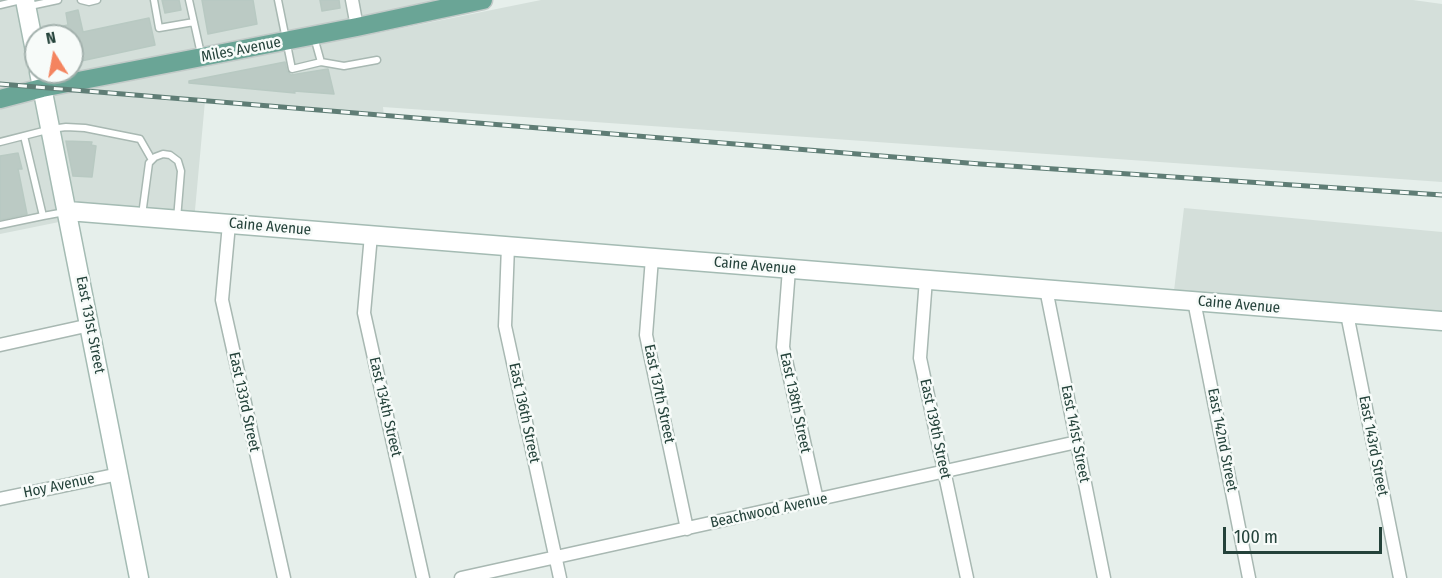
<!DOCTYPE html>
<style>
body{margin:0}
#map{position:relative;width:1442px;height:578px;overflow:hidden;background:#e6efeb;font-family:"Fira Sans Condensed",sans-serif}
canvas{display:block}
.north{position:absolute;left:24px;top:24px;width:60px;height:60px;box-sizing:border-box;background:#f7fbf9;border:2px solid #a3b1ad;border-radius:50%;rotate:349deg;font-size:16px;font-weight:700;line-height:24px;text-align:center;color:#24423a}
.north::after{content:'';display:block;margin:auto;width:21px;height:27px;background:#f4845f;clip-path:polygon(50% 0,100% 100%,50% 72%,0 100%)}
.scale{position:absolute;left:1223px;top:527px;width:159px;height:27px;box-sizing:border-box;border:3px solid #24423a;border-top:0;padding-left:8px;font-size:18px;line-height:21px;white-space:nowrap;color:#24423a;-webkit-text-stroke:4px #f7fbf9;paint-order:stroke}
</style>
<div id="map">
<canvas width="1442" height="578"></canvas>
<div class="north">N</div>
<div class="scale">100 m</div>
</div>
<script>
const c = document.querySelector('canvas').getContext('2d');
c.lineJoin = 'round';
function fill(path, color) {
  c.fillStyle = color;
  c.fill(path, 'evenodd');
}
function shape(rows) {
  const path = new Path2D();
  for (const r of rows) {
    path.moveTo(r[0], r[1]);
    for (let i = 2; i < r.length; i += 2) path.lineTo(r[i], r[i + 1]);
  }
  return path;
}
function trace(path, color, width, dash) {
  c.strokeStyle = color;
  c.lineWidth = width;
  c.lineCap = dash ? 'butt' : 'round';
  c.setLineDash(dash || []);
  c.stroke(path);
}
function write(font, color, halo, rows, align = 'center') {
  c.font = font + ' "Fira Sans Condensed",sans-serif';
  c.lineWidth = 5;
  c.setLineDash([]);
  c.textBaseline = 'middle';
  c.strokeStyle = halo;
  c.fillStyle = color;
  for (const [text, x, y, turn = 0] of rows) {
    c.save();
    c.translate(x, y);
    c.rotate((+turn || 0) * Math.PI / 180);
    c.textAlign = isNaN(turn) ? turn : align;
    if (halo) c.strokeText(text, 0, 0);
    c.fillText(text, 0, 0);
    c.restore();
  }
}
fill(shape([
 [0,0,483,0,366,26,368,35,541,0,1413,0,1442,4,1442,182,383,107,384,116,205,101,194,221,69,220,0,234],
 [36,36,72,36,72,72,36,72],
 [1184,208,1442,232,1442,321,1173,299]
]), '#d4dfda');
const building = shape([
 [162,0,179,0,181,10,165,13,162,0],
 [202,0,253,0,257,24,208,34,202,0],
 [320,0,339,0,340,8,322,11,320,0],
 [78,10,83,32,149,18,155,45,72,63,72,36,60,36,58,27,68,25,66,13,78,10],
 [285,62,287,71,291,75,328,69,334,94,294,91,295,93,189,83,189,81,285,62],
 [66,141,92,142,91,145,96,146,92,177,73,176,66,141],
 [18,153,22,169,18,169,27,214,0,220,0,156,18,153]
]);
fill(building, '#bbcac4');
trace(building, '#b8c9c2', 1.5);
const lane = shape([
 [81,0,89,2,97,0],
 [154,0,159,28,194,22],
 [189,0,201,54],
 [278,0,292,69,321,62,314,37],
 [0,5,21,0],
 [30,6,58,0],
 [321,62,344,66,377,60],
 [24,136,43,216,65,212],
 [0,142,51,129,66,127,85,128,140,139,152,160],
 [142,215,149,163,155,157,163,154,170,155,178,161,181,171,177,219],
 [0,225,43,216]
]);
const street = shape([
 [352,0,357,27],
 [229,224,222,300,284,578],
 [371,235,364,313,423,578],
 [508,246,505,326,560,578],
 [652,258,646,335,687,529],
 [789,269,783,347,817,500],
 [926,279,920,358,967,578],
 [1046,289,1104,578],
 [1194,301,1249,578],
 [1347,314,1400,578],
 [0,345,90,325],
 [0,499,119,474],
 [461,578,1077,442]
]);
const secondary = shape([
 [25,0,36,56],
 [39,72,139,578],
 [68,211,1442,321]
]);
const primary = shape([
 [0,99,42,88,357,27,483,0]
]);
trace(lane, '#a8b8b2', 9);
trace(street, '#a8b8b2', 15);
trace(secondary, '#a4bbb3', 21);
trace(primary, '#c2cac8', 21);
trace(lane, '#fff', 6);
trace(street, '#fff', 12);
trace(secondary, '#fff', 18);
trace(primary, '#6aa596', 18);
const rail = shape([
 [0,84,980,164,1442,195]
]);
trace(rail, '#5f7d75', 5);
trace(rail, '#f7fbf9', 3, [9]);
write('15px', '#24423a', '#f7fbf9', [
 ["Miles Avenue",241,50,-11],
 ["Caine Avenue",270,227,5],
 ["Caine Avenue",755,266,5],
 ["Caine Avenue",1239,305,5],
 ["East 131st Street",90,325,79],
 ["East 137th Street",659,394,78],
 ["East 133rd Street",244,402,78],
 ["East 138th Street",795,403,78],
 ["East 134th Street",385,407,77],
 ["East 136th Street",524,413,78],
 ["East 139th Street",935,429,78],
 ["East 141st Street",1075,434,79],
 ["East 142nd Street",1222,440,79],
 ["East 143rd Street",1373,446,79],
 ["Hoy Avenue",59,486,-12],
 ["Beachwood Avenue",769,511,-12]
]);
</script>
